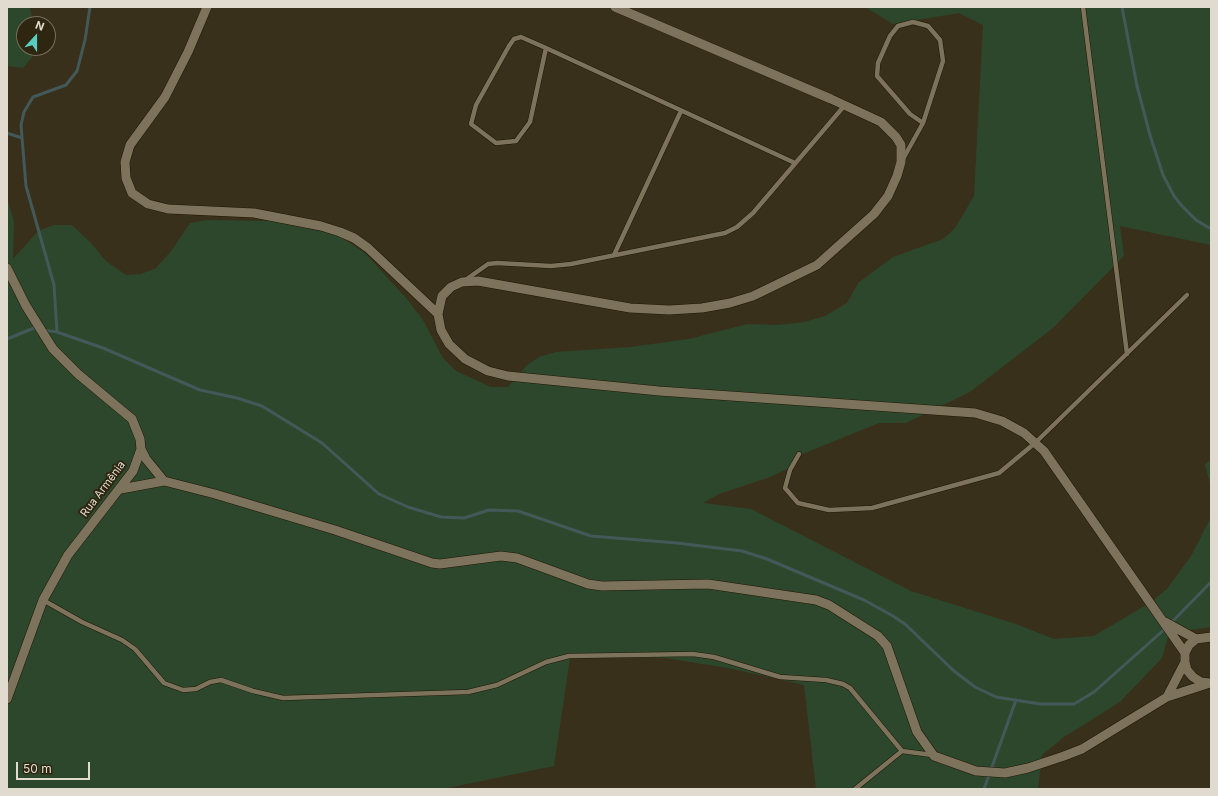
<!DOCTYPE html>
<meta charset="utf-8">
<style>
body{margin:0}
#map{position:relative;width:1218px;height:796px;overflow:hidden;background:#38301a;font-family:Inter,sans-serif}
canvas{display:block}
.frame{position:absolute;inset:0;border:8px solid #e0dbce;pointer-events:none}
.north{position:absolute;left:16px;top:16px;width:40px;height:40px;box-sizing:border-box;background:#2e2611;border:1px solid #756e5d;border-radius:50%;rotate:21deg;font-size:11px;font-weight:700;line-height:16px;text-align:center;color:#e0dbce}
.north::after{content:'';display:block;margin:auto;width:14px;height:18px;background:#57cec1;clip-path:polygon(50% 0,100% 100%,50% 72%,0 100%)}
.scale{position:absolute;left:16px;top:762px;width:74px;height:18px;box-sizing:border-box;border:2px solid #e0dbce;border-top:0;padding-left:5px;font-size:12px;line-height:14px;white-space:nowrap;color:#e0dbce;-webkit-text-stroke:3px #2e2611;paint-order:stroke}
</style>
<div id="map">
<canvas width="1218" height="796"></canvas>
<div class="frame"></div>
<div class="north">N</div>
<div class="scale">50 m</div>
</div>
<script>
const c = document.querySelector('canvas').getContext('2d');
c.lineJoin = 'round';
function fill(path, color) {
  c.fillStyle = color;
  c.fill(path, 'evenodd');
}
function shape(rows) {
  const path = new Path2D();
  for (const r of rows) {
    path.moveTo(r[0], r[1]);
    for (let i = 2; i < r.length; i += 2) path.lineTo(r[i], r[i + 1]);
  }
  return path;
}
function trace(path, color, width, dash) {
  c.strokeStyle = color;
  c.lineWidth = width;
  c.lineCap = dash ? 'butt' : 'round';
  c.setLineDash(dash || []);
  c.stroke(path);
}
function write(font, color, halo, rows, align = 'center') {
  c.font = font + ' Inter,sans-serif';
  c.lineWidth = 4;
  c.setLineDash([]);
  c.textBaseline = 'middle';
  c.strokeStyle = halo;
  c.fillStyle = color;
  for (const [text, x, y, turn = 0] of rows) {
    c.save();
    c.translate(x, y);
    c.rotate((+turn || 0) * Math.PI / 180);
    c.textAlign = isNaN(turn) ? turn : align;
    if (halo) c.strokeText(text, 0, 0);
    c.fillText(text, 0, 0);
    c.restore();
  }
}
fill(shape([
 [7,7,30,7,33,24,24,24,24,48,40,48,23,68,7,66],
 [865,7,1211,7,1211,245,1120,226,1124,256,1053,328,970,392,906,423,879,423,800,455,789,468,770,477,719,494,703,503,751,509,911,591,1016,624,1054,639,1094,636,1151,602,1167,589,1191,556,1211,517,1211,627,1169,633,1162,658,1120,702,1064,737,1042,755,1038,789,816,789,804,685,733,669,666,658,570,658,554,766,443,789,7,789,7,198,14,221,13,259,38,231,54,225,72,225,90,242,106,261,126,275,141,274,156,268,172,250,190,223,207,220,272,221,336,234,365,253,407,299,423,320,443,358,456,371,491,387,508,387,527,365,539,357,556,352,630,347,689,339,747,324,778,325,804,322,825,316,847,303,858,283,893,257,943,239,955,228,974,196,983,25,959,13,893,24],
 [1211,459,1211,487,1205,465]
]), '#2d472c');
trace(shape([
 [1122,7,1137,86,1150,135,1163,175,1174,196,1182,206,1196,220,1211,229],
 [7,133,22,138],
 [43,330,57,332,103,348,200,390,237,398,262,406,322,443,379,494,408,507,441,517,464,518,489,510,518,511,591,536,677,543,742,551,767,559,864,600,893,616,905,624,954,671,975,687,996,697,1040,704,1074,704,1094,692,1166,628],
 [57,332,54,285,26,186,21,125,24,112,33,97,66,85,77,71,85,40,90,7],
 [7,339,34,328,37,329],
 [1170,624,1211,582],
 [984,789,1016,700]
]), '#435959', 3);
const service = shape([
 [1083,7,1127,354],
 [546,48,530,122,516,141,496,143,471,124,476,105,509,46,514,39,521,37,546,48,795,163],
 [903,159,923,123,943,61,940,40,928,26,913,22,898,26,890,36,878,63,877,76,910,114,923,123],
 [614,255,681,111],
 [464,281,488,264,497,263,551,266,571,264,725,233,737,227,753,213,845,105],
 [799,454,790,470,785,488,798,503,829,510,872,508,999,473,1035,443,1187,295],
 [43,600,82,622,122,640,135,649,164,683,183,690,196,689,210,682,221,680,253,691,283,698,468,692,497,685,546,662,569,656,693,654,714,657,780,677,826,680,843,684,850,688,902,751,932,755],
 [855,789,902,751]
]);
const minor = shape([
 [207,7,188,52,165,97,130,145,125,162,126,178,132,193,148,204,168,209,254,213,321,226,340,232,354,238,368,248,438,314],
 [615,7,831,99,881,122,896,137,901,145,901,162,897,176,888,196,874,214,817,265,753,296,730,303,702,308,669,310,630,308,478,281,462,282,451,287,442,296,438,314,441,330,449,344,465,359,488,371,508,376,659,391,975,413,1002,421,1024,433,1044,451,1185,653],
 [7,268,26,306,53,349,78,374,132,419,140,439,141,449,133,471,68,555,43,600,7,699],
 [141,449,146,459,164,481],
 [121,489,164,481,215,494,335,530,432,563,440,564,501,556,517,558,588,584,602,586,708,584,816,600,829,605,878,636,887,646,917,732,934,756,976,771,1005,773,1028,768,1064,756,1082,749,1167,697,1210,683],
 [1165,622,1196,639],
 [1210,683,1201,682,1193,677,1187,670,1185,662,1185,653,1189,645,1196,639,1211,637],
 [1167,697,1185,662]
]);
trace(service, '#1f1704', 5.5);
trace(minor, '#1f1704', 10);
trace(service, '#7d735c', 4.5);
trace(minor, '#7d735c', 9);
write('11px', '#e0dbce', '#2e2611', [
 ["Rua Armênia",103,489,-53]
]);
</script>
